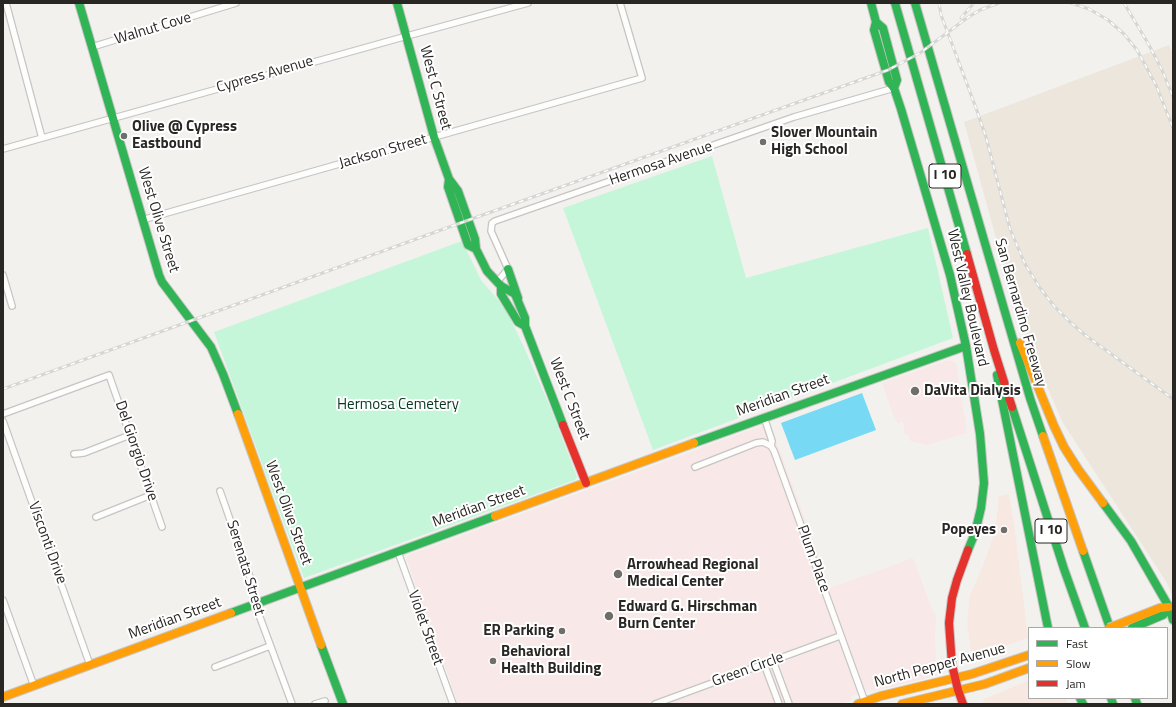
<!DOCTYPE html>
<style>
body{margin:0}
#map{position:relative;width:1176px;height:707px;overflow:hidden;background:#f3f1ee;font-family:"Titillium Web",sans-serif}
canvas{display:block}
.frame{position:absolute;inset:0;border:4px solid #292724;pointer-events:none}
.legend{position:absolute;left:1028px;top:627px;width:140px;height:72px;box-sizing:border-box;background:#fff;border:1px solid #a9a9a7;margin:0;padding:5px 7px;list-style:none;font-size:12px;color:#292724}
.legend li{display:flex;align-items:center;gap:8px;height:20px}
.legend b{width:20px;border:1px solid #a9a9a7}
</style>
<div id="map">
<canvas width="1176" height="707"></canvas>
<div class="frame"></div>
<ul class="legend">
<li><b style="height:5px;background:#30b455"></b>Fast</li>
<li><b style="height:5px;background:#ff9f0a"></b>Slow</li>
<li><b style="height:5px;background:#e5322d"></b>Jam</li>
</ul>
</div>
<script>
const c = document.querySelector('canvas').getContext('2d');
c.lineJoin = 'round';
function fill(path, color) {
  c.fillStyle = color;
  c.fill(path, 'evenodd');
}
function shape(rows) {
  const path = new Path2D();
  for (const r of rows) {
    path.moveTo(r[0], r[1]);
    for (let i = 2; i < r.length; i += 2) path.lineTo(r[i], r[i + 1]);
  }
  return path;
}
function trace(path, color, width, dash) {
  c.strokeStyle = color;
  c.lineWidth = width;
  c.lineCap = dash ? 'butt' : 'round';
  c.setLineDash(dash || []);
  c.stroke(path);
}
function write(font, color, halo, rows, align = 'center') {
  c.font = font + ' "Titillium Web",sans-serif';
  c.lineWidth = 4;
  c.setLineDash([]);
  c.textBaseline = 'middle';
  c.strokeStyle = halo;
  c.fillStyle = color;
  for (const [text, x, y, turn = 0] of rows) {
    c.save();
    c.translate(x, y);
    c.rotate((+turn || 0) * Math.PI / 180);
    c.textAlign = isNaN(turn) ? turn : align;
    if (halo) c.strokeText(text, 0, 0);
    c.fillText(text, 0, 0);
    c.restore();
  }
}
fill(shape([
 [1009,494,1015,530,1028,638,976,656,971,652,967,623,970,595,984,563,995,531,999,496],
 [1029,680,1029,698,1065,698,1069,704,982,704,984,699,989,697]
]), '#f7e9e2');
fill(shape([
 [1169,45,1173,54,1173,597,1167,583,1063,423,1033,355,1014,303,964,122]
]), '#ece6dd');
fill(shape([
 [949,360,956,363,967,433,927,445,910,441,909,435,905,435,903,421,898,423,894,417,882,383],
 [770,423,830,588,913,558,933,612,936,614,935,637,936,667,931,677,874,691,869,690,853,695,850,700,840,704,458,704,407,560,409,555]
]), '#f8e8e7');
fill(shape([
 [712,156,746,278,928,228,953,338,653,450,563,208],
 [462,241,481,280,505,308,523,345,551,409,577,477,575,480,304,578,214,332]
]), '#c5f6d9');
fill(shape([
 [862,393,876,430,795,460,781,423]
]), '#78d9f5');
const street = shape([
 [6,3,42,138],
 [92,47,236,3],
 [3,149,407,36,528,3],
 [142,220,642,78,620,3],
 [3,275,12,306],
 [497,282,508,269,491,231,492,223,495,221,794,117,894,88],
 [3,414,109,375,162,527],
 [764,417,772,441,771,446,774,451,865,702],
 [3,421,90,665],
 [74,454,84,453,130,435],
 [695,467,756,443,763,442,771,446],
 [220,491,251,580,255,604,292,704],
 [96,517,151,495],
 [398,552,453,704],
 [3,600,34,686],
 [773,661,789,704],
 [764,664,779,704],
 [215,667,270,646],
 [315,704,325,701],
 [655,704,840,636]
]);
const fast = shape([
 [79,3,159,275,162,282,211,347,223,374,238,414],
 [397,3,434,137,449,179,458,191,475,239,476,249,487,271,501,286,515,294,525,318,525,326,563,425],
 [871,3,876,22,883,28,897,80,894,88],
 [895,3,967,254],
 [915,3,1030,398,1043,436],
 [876,22,874,30,889,82,894,88,901,109,950,275,966,346,980,434,984,483,981,508,975,533,968,550],
 [449,179,448,187,468,245,476,249],
 [508,269,518,298],
 [501,286,501,294,518,322,525,326],
 [997,375,1048,628],
 [1012,407,1064,569,1085,628],
 [694,443,966,346],
 [1103,503,1131,541,1169,607,1173,620],
 [1083,551,1110,628],
 [231,613,495,516],
 [1132,628,1163,615,1169,607],
 [321,645,343,704],
 [1080,698,1083,704],
 [1111,698,1113,704],
 [1135,698,1137,704]
]);
const slow = shape([
 [1020,343,1054,426,1064,447,1078,469,1103,503],
 [238,414,321,645],
 [1043,436,1083,551],
 [495,516,694,443],
 [1127,621,1160,608,1169,607],
 [3,697,231,613],
 [858,704,881,696,972,674,1029,655],
 [902,704,985,684,1029,668]
]);
const jam = shape([
 [967,254,994,350,1012,407],
 [563,425,586,483],
 [963,704,958,690,952,665,949,623,952,598,957,580,968,550]
]);
trace(street, '#c6c5c3', 8);
trace(fast, '#c6c5c3', 10);
trace(slow, '#c6c5c3', 10);
trace(jam, '#c6c5c3', 10);
trace(street, '#fdfdfc', 5.5);
trace(fast, '#30b455', 8);
trace(slow, '#ff9f0a', 8);
trace(jam, '#e5322d', 8);
const rail = shape([
 [939,3,941,15,949,36,976,108,986,137,1010,229,1025,264,1040,288,1054,306,1070,322,1085,335,1173,399],
 [1071,3,1089,9,1108,20,1124,34,1137,50,1156,85,1173,128],
 [1124,3,1149,45,1162,70,1173,97],
 [961,18,974,3],
 [3,389,452,226,888,70,920,53,967,18,980,10,999,3]
]);
trace(rail, '#d6d6d4', 3);
trace(rail, '#fff', 1.5, [4.5]);
const slowBridge = shape([
 [1109,628,1127,621]
]);
trace(slowBridge, '#c6c5c3', 10, []);
trace(slowBridge, '#ff9f0a', 8);
for (const [x, y, r, color] of [
 [124,136,4,"#706e6b"],
 [763,142,4,"#706e6b"],
 [915,391,5,"#706e6b"],
 [1004,530,4,"#706e6b"],
 [618,574,5,"#706e6b"],
 [609,616,5,"#706e6b"],
 [562,631,4,"#706e6b"],
 [493,661,4,"#706e6b"]
]) {
  const dot = new Path2D();
  dot.arc(x, y, r, 0, 2 * Math.PI);
  c.fillStyle = color;
  c.fill(dot);
  trace(dot, '#fff', 1.5);
}
for (const [x, y, w] of [
 [945,176,32],
 [1051,531,32]
]) {
  const box = new Path2D();
  box.roundRect(x - w / 2, y - 12, w, 24, 3);
  c.fillStyle = '#fff';
  c.fill(box);
  trace(box, '#292724', 1);
}
write('bold 14px', '#292724', null, [
 ["I 10",945,176],
 ["I 10",1051,531]
]);
write('15px', '#292724', '#fff', [
 ["Walnut Cove",153,29,-17],
 ["Cypress Avenue",265,75,-16],
 ["West C Street",435,88,75],
 ["Jackson Street",383,152,-16],
 ["Hermosa Avenue",661,164,-19],
 ["West Olive Street",158,220,73],
 ["West Valley Boulevard",967,298,77],
 ["San Bernardino Freeway",1020,313,74],
 ["Meridian Street",783,396,-20],
 ["West C Street",569,399,69],
 ["Del Giorgio Drive",136,451,71],
 ["Meridian Street",479,507,-20],
 ["West Olive Street",288,513,70],
 ["Visconti Drive",47,543,70],
 ["Plum Place",813,559,70],
 ["Serenata Street",245,568,73],
 ["Meridian Street",175,619,-20],
 ["Violet Street",425,628,70],
 ["North Pepper Avenue",940,666,-15],
 ["Green Circle",748,670,-20]
]);
write('bold 15px', '#292724', '#fff', [
 ["Olive @ Cypress",132,127],
 ["Eastbound",132,144],
 ["Slover Mountain",771,133],
 ["High School",771,150],
 ["DaVita Dialysis",924,391],
 ["Popeyes",996,530,"right"],
 ["Arrowhead Regional",627,565],
 ["Medical Center",627,582],
 ["Edward G. Hirschman",618,607],
 ["Burn Center",618,624],
 ["ER Parking",554,631,"right"],
 ["Behavioral",501,652],
 ["Health Building",501,669]
], 'left');
write('15px', '#063721', '#fff', [
 ["Hermosa Cemetery",398,405]
]);
</script>
